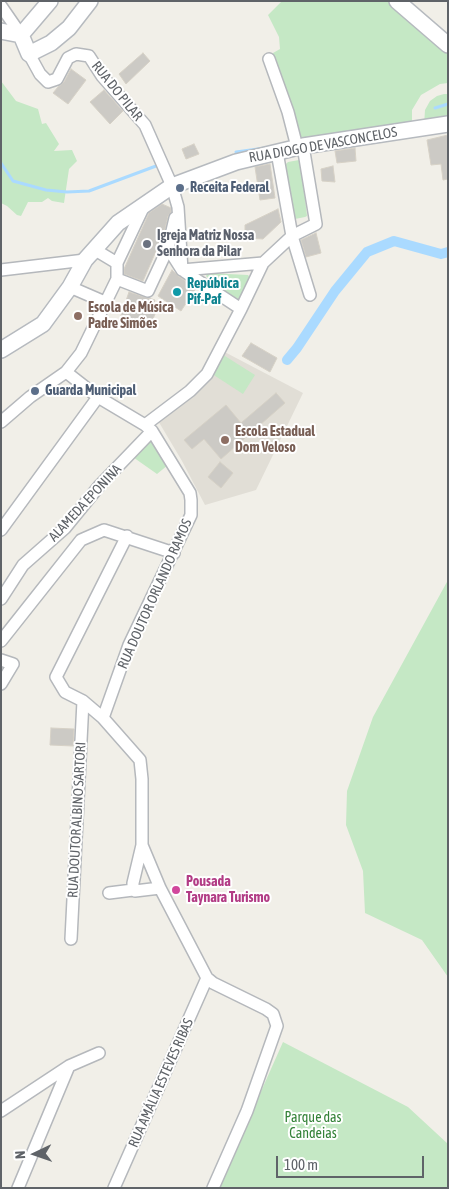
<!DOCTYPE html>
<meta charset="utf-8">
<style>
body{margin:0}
#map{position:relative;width:449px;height:1189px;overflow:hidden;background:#f1efe8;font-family:"Asap Condensed",sans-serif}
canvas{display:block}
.frame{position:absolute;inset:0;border:2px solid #5f6368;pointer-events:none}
.north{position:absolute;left:10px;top:1129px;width:50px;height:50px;-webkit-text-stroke:4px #fff;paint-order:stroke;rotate:267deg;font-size:14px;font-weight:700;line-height:20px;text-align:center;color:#5f6368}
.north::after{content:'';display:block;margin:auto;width:18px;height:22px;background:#5f6368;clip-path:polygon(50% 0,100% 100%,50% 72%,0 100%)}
.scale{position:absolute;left:276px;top:1156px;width:148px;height:22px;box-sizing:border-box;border:2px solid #5f6368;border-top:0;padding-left:6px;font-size:15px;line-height:18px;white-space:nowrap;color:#5f6368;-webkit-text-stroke:4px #fff;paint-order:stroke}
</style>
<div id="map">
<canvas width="449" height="1189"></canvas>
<div class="frame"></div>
<div class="north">N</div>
<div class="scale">100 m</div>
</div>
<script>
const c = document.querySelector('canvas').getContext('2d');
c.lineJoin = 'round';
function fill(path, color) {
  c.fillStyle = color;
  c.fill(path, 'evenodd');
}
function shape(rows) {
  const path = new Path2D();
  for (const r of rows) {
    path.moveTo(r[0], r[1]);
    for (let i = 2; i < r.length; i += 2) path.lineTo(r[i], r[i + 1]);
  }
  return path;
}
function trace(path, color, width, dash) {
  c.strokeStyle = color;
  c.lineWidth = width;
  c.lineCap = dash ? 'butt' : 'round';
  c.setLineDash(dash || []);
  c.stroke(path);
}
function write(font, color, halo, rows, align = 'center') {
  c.font = font + ' "Asap Condensed",sans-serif';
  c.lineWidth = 4;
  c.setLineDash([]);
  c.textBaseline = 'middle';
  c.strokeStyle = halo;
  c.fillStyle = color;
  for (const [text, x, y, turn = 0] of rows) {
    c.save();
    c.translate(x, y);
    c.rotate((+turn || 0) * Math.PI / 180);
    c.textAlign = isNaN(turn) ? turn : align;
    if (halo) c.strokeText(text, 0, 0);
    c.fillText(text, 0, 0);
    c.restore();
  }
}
fill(shape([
 [217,348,303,393,256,490,205,505,182,461,157,419,157,413,162,404,202,374]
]), '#e1ded6');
fill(shape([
 [282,1,388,1,448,49,448,83,440,84,421,95,412,110,412,126,292,146,297,120,294,122,274,59,273,53,280,49,279,37,268,15],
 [1,81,16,101,38,109,42,124,46,123,59,144,54,151,72,150,77,161,69,169,64,203,52,201,48,198,42,202,28,202,21,216,17,215,7,206,1,203],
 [444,94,448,94,448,121,424,125,425,110,430,101,437,96],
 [299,160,301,162,307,216,305,217,295,219,292,217,286,164,288,162],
 [208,273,248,275,251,279,236,305,206,276],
 [217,351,255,375,243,394,206,370],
 [151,434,168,465,157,474,130,455],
 [448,580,448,977,422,940,365,913,363,871,346,825,347,791,373,717],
 [283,1042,408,1107,448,1144,448,1188,218,1188]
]), '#c5e8c5');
trace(shape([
 [435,108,448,104],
 [236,152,265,148],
 [1,163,13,181,46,190,67,192,89,191,156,166]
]), '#aadaff', 3);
trace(shape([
 [287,360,297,348,335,291,367,252,394,241,441,254,448,252]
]), '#aadaff', 10);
const building = shape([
 [143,53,150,61,126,84,119,74,143,53],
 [71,69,86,80,68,104,53,93,58,87,64,82,71,69],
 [104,90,123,111,110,124,90,102,104,90],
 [448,135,448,179,443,180,441,164,431,165,427,140,448,135],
 [194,144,199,154,186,159,182,149,194,144],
 [355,148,356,161,337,163,335,151,355,148],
 [270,164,275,198,260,200,255,167,270,164],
 [333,166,335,182,322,181,321,169,333,166],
 [162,204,171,208,171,212,168,216,164,233,143,281,124,274,124,269,149,213,162,204],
 [278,209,281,222,263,239,245,238,245,225,278,209],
 [316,233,321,253,306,257,301,240,316,233],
 [172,270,178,276,196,288,181,311,158,296,172,270],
 [129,292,155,300,150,312,155,314,149,329,120,318,129,292],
 [251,343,277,358,270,372,242,356,251,343],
 [276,393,285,403,221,459,204,439,192,449,184,440,226,405,241,423,276,393],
 [220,462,233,473,221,488,208,477,220,462],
 [51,728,74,729,73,746,50,745,51,728]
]);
fill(building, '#cccac5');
trace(building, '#d6d1c6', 1);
const street = shape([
 [1,6,21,35],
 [29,54,40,74,48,82,57,79,68,58,76,54,89,56,102,76,145,125,172,186,178,207,182,270,263,263],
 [269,59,288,112,297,147],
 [277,152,292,236,316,224,303,146],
 [168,248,182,270,241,309],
 [117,263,144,206],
 [1,270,85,260,97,251,117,263,117,279,148,291,168,248,175,218],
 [70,287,107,303],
 [66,372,98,397,145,425,152,431,190,493,191,500,191,515,129,645,103,718],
 [1,422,30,397,66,372,81,353,117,279],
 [145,425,190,391,207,374,241,309,263,263,292,236,310,295],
 [1,530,98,397],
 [127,536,56,677,65,692,83,701,103,718,140,760,142,779,142,845,160,888,207,978,213,983,266,1009,273,1014,277,1026,247,1111,213,1188],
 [1,599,23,565,65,528,100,485,152,431],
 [1,641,81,540,104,530,174,553],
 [1,660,13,664,1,684],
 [142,845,133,883,133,890,135,891,160,888],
 [109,893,133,890],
 [71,939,83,701],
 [1,1111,69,1066,99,1053],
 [18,1188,69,1066],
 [114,1188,207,978]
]);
const secondary = shape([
 [397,1,448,45],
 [1,31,21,35],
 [21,35,29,54,51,43,69,28,90,1],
 [21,35,50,1],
 [1,350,43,324,70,287,85,260,118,223,172,186,236,162,303,146,448,124]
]);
trace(street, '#b5b8bc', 14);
trace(secondary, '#b6babf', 18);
trace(street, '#fff', 11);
trace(secondary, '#fff', 15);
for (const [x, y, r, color] of [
 [180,188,5,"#5c6f8a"],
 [147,244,5,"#6b7280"],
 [177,292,5,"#0f9aa8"],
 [78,316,5,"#8d6e63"],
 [35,391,5,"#5c6f8a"],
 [225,440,5,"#8d6e63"],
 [176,890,5,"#d1479c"]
]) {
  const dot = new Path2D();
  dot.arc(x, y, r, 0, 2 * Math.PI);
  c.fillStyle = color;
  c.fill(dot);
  trace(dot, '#fff', 2);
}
write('14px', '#5f6368', '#fff', [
 ["RUA DO PILAR",117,91,51],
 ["RUA DIOGO DE VASCONCELOS",323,145,-10],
 ["ALAMEDA EPONINA",85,503,-47],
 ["RUA DOUTOR ORLANDO RAMOS",155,594,-66],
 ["RUA DOUTOR ALBINO SARTORI",77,820,-87],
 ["RUA AMÁLIA ESTEVES RIBAS",161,1083,-66]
]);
write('bold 14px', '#4e5e75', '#fff', [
 ["Receita Federal",190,188],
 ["Guarda Municipal",45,391]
], 'left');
write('bold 14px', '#5b616d', '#fff', [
 ["Igreja Matriz Nossa",157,236],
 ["Senhora da Pilar",157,252]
], 'left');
write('bold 14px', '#0d838f', '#fff', [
 ["República",187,284],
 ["Pif-Paf",187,300]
], 'left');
write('bold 14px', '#785e54', '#fff', [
 ["Escola de Música",88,308],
 ["Padre Simões",88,324],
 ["Escola Estadual",235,432],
 ["Dom Veloso",235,448]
], 'left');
write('bold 14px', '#b23c85', '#fff', [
 ["Pousada",186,882],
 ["Taynara Turismo",186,898]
], 'left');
write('14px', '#348238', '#fff', [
 ["Parque das",313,1118],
 ["Candeias",313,1134]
]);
</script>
